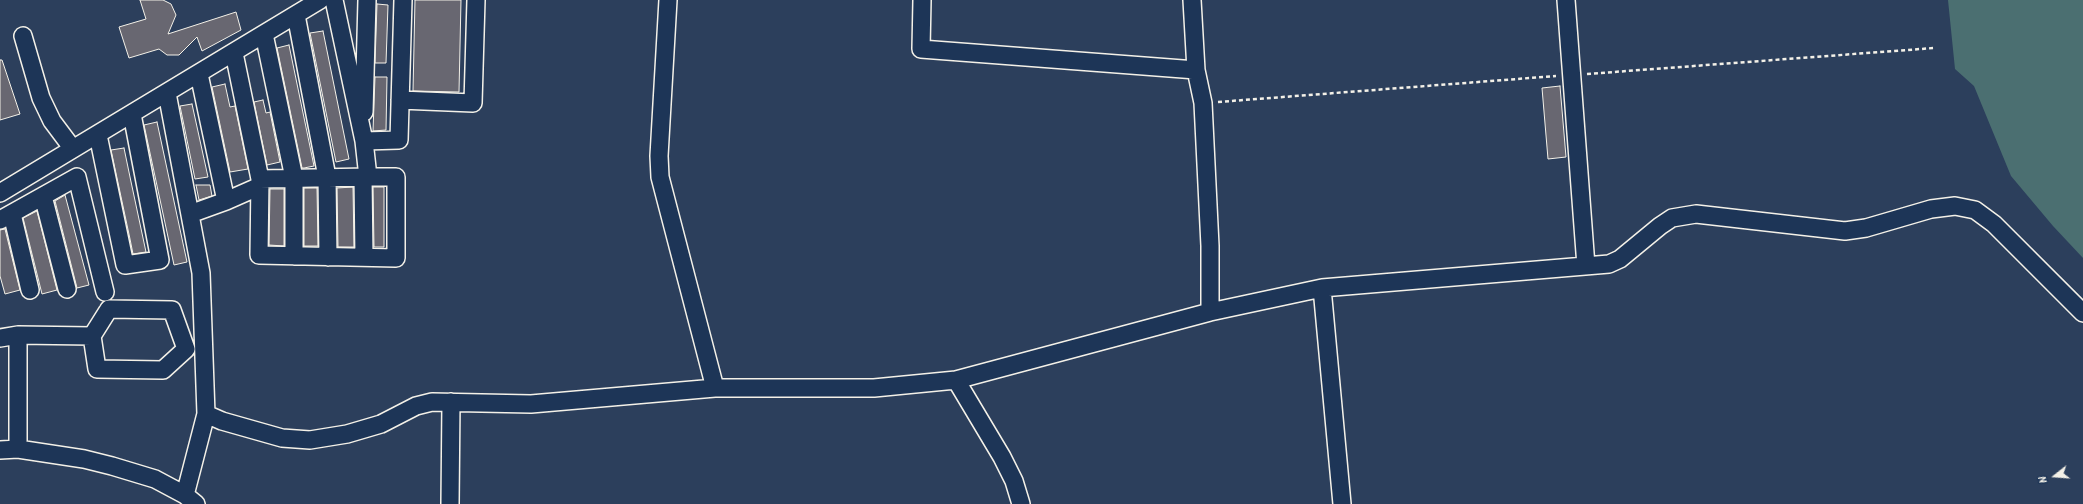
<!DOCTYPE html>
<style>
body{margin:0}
#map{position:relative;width:2083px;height:504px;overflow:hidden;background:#2c3f5c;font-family:Kalam,sans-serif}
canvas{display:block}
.north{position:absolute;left:2035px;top:456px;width:40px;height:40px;-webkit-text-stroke:3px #1d3557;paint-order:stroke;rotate:253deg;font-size:11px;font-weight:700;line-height:16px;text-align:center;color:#f4f1e8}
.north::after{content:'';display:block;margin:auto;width:14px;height:18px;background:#f4f1e8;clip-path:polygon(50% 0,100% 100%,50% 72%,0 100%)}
</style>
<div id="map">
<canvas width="2083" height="504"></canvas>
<div class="north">N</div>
</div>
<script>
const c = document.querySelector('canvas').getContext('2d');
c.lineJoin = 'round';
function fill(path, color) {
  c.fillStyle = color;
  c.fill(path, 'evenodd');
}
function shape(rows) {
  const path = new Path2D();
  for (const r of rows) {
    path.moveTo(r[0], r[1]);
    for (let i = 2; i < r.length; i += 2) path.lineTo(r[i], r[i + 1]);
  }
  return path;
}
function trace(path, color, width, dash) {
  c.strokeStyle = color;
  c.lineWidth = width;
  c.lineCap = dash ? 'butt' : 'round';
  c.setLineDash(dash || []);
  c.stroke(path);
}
fill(shape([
 [1948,0,2083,0,2083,258,2053,226,2011,176,1974,86,1955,69]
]), '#4b6f71');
const building = shape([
 [140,0,163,0,171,4,176,15,168,34,236,12,241,30,202,51,197,37,179,55,167,55,159,49,129,58,119,27,146,19,140,0],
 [415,0,461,0,459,92,413,91,415,0],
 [377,4,388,5,386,63,375,63,377,4],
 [323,31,349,159,336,162,310,33,323,31],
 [289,45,314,166,304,168,302,168,277,48,289,45],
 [0,60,2,60,20,114,0,120,0,60],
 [375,77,387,77,386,130,373,131,375,77],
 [225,84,230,107,235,106,248,169,230,172,212,87,225,84],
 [1560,86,1566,157,1548,159,1542,88,1560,86],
 [263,100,266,113,270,112,280,162,267,165,254,102,263,100],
 [192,104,208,177,195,179,180,106,192,104],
 [157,122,187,262,174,265,144,125,157,122],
 [124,148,130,177,146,252,133,254,130,239,111,150,124,148],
 [196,185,210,185,212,196,199,200,196,185],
 [353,187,354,247,338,247,337,188,353,187],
 [373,187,384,187,384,247,374,247,373,187],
 [304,188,317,188,318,246,304,246,304,188],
 [270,189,284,189,284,246,269,245,270,189],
 [65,195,89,285,77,288,55,201,65,195],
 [37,211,57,290,42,294,23,218,37,211],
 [5,229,20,290,5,294,0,276,0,230,5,229]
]);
fill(building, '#686771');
trace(building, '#f4f1e8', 1);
const minor = shape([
 [334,0,364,141],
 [668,0,659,156,660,177,715,388],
 [922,0,921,49,1196,70],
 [1192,0,1196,70,1203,103,1210,246,1210,312],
 [1566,0,1586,266],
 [296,15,327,177,328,257],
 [264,34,294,178,294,256],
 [23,36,41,98,52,121,73,149],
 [234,53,260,179,368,177,364,141,399,140,403,0],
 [167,93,201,273,206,414,185,495],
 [400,100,473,103,476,0],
 [364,112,367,0],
 [98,135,125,265,160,260,132,114],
 [363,177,364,257],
 [260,179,259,255,396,258,396,177,368,177],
 [0,193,320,0],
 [43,196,67,289],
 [226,201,260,186],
 [12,214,30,290],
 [190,214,226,201,199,74],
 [0,220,77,177,105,292],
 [1322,288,1342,504],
 [109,309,172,310,186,349,163,370,97,369,92,336,109,309],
 [18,335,18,449],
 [0,338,18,335,92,336],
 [956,380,1002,457,1014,481,1021,504],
 [206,414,222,421,282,438,310,440,347,434,381,424,416,406,432,402,531,404,715,388,874,388,956,380,1210,312,1322,288,1609,264,1620,259,1660,226,1672,218,1696,214,1845,231,1866,228,1931,209,1955,206,1975,210,1994,224,2083,313],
 [0,450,18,449,84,459,112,466,155,479,185,495,196,504],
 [450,504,451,402]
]);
trace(minor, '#f4f1e8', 20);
trace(shape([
 [1587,74,1934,48],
 [1218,102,1556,76]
]), '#f4f1e8', 2.5, [4, 3]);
trace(minor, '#1d3557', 17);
</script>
